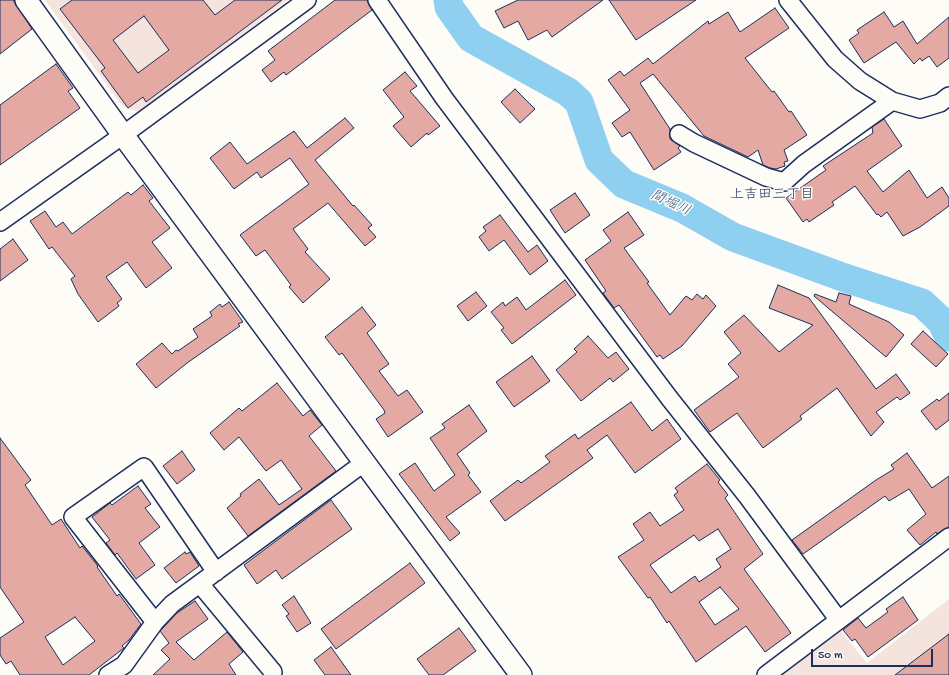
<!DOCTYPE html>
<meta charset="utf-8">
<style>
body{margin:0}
#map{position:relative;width:949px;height:675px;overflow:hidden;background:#fdfcf7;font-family:"Gochi Hand",sans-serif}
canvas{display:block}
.scale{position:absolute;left:811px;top:649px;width:122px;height:18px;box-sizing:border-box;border:2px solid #1b2f5e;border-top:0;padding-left:5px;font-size:12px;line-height:14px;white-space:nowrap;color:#1b2f5e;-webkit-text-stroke:3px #fdfcf7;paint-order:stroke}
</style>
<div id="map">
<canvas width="949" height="675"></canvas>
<div class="scale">50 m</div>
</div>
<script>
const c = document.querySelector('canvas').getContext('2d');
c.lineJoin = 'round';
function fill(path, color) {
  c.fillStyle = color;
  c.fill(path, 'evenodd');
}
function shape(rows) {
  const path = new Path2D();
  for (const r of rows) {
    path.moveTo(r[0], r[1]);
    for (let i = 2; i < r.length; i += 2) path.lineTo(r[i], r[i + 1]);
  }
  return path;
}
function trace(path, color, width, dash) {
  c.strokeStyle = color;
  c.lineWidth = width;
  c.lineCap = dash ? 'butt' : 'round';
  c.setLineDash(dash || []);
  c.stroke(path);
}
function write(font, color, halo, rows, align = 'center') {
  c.font = font + ' "Gochi Hand","Klee One",sans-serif';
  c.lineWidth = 3;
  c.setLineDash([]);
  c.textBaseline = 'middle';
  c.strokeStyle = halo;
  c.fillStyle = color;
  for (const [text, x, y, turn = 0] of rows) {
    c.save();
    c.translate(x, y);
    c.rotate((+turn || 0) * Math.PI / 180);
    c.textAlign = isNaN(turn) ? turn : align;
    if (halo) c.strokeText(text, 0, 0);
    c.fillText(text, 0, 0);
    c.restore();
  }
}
fill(shape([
 [45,0,288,0,139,112,123,107],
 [949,599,949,675,779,675,840,630,867,663]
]), '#f5e3de');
trace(shape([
 [448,0,449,7,471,38,568,92,579,102,599,160,624,184,682,208,733,237,845,278,922,303,941,321,949,337]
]), '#8fd0f0', 29);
const building = shape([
 [0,0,13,0,32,29,0,54,0,0],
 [72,0,203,0,215,15,235,0,282,0,146,102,143,97,128,108,101,71,105,68,60,9,72,0],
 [144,16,169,50,138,73,113,40,144,16],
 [335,0,367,0,372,10,286,75,284,72,271,82,262,70,275,60,268,51,335,0],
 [518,0,603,0,552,37,547,30,528,40,518,21,504,28,495,11,518,0],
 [609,0,696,0,636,40,609,0],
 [775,8,789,28,745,58,772,92,774,91,789,112,791,111,807,135,784,150,788,161,784,162,785,166,776,169,770,168,763,165,758,150,748,157,704,136,653,74,640,83,670,129,670,139,680,146,678,148,681,152,654,170,630,132,622,137,612,123,630,110,608,80,620,71,624,76,648,58,653,64,708,21,709,24,728,12,740,32,775,8],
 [884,12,894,27,903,21,917,44,949,17,949,58,937,67,929,56,922,61,920,58,914,64,896,42,864,63,849,40,859,33,857,30,884,12],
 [56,64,73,88,68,91,80,108,0,165,0,105,56,64],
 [405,72,417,86,410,91,440,126,428,135,427,133,411,147,393,126,404,117,383,90,405,72],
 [515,89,535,109,520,123,501,102,515,89],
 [345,118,354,128,315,160,353,206,354,205,372,225,368,228,376,237,365,246,328,203,293,229,308,249,305,252,330,279,303,303,289,287,291,285,265,250,256,256,240,235,309,184,290,158,261,178,257,172,234,189,210,158,230,142,247,164,294,131,307,148,345,118],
 [884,119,902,146,867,171,883,192,909,170,927,198,942,187,949,198,949,206,920,227,903,236,887,212,881,217,878,214,877,215,855,186,832,202,834,205,809,222,807,219,803,222,786,198,826,170,823,166,873,133,872,127,884,119],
 [143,185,153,198,149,201,170,228,152,242,172,268,146,288,127,262,106,277,122,299,117,303,119,306,98,322,78,294,71,279,75,276,52,247,49,249,30,221,45,211,56,227,63,222,72,234,128,192,131,195,143,185],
 [575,193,590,215,565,233,550,210,575,193],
 [628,212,644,235,624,248,649,282,647,283,670,315,686,296,692,300,697,294,703,299,706,295,716,306,682,346,663,359,660,355,657,357,619,305,614,308,603,293,606,291,585,260,611,241,603,230,628,212],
 [500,215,528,252,537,245,548,261,530,275,504,240,489,251,479,237,486,231,483,227,500,215],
 [13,239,28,260,0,281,0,249,13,239],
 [565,280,576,295,512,344,501,330,504,328,491,312,503,302,505,306,517,297,526,310,565,280],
 [778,285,809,298,876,389,896,374,910,393,900,400,897,397,876,412,884,422,871,436,837,388,800,416,802,419,763,448,737,413,710,432,694,410,739,377,728,364,741,353,724,332,744,315,779,352,813,325,769,308,778,285],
 [476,292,487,306,468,321,457,306,476,292],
 [839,293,851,296,849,304,889,322,904,335,886,357,814,296,815,294,836,302,839,293],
 [229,302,243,322,238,324,240,326,187,363,156,388,136,364,162,343,172,354,176,350,178,351,198,337,193,329,212,316,210,312,220,304,222,307,229,302],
 [362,307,376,325,367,333,389,364,379,371,398,396,407,390,423,412,388,437,376,419,385,413,384,410,342,353,339,355,325,337,362,307],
 [923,331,948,354,936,367,911,344,923,331],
 [588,336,608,358,616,352,629,369,613,382,610,378,581,401,556,370,577,352,574,349,588,336],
 [532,356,550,381,514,407,496,382,532,356],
 [277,383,303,416,310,410,322,425,309,436,336,471,248,536,227,508,241,496,240,494,259,479,279,505,302,489,281,460,266,471,239,437,224,450,210,433,239,408,242,411,277,383],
 [949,393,949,420,936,430,921,411,937,399,939,401,949,393],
 [631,402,652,431,667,419,681,439,635,473,607,435,587,450,593,458,505,521,490,501,518,480,521,483,550,462,545,456,575,434,578,439,631,402],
 [469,405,487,431,457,454,470,473,468,475,481,492,446,517,460,533,450,541,399,474,415,463,434,491,455,475,430,438,445,428,442,424,469,405],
 [0,438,31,480,25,485,52,525,61,519,80,548,82,546,98,566,97,567,117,596,119,594,141,624,129,640,122,646,124,648,89,675,20,675,11,661,6,664,0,655,0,638,24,622,0,587,0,438],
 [75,617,95,641,63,665,45,637,75,617],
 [182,451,195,470,177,484,163,466,182,451],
 [907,453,932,488,949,476,949,527,937,534,936,532,920,545,907,530,926,514,909,489,889,501,885,496,803,554,792,540,876,480,894,469,891,465,907,453],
 [707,464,720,480,718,482,728,495,725,498,763,554,744,569,791,633,765,652,746,626,696,662,669,621,667,623,650,597,648,598,618,557,644,540,633,524,650,512,660,526,684,510,674,495,678,492,675,488,707,464],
 [718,529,731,549,716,559,721,567,699,582,695,576,671,593,650,565,694,535,699,541,718,529],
 [720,587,739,609,715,625,699,602,720,587],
 [138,486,151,504,145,508,160,527,139,543,155,565,136,579,117,553,115,555,106,543,110,540,92,517,110,503,112,505,138,486],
 [331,500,352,529,282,579,276,570,257,584,244,565,331,500],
 [185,552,186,554,190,552,199,566,176,583,164,568,185,552],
 [410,563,425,583,336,649,321,629,410,563],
 [294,596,311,623,297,632,286,616,289,614,282,605,294,596],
 [903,597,918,620,868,657,855,639,852,641,843,630,858,618,866,628,888,612,886,609,903,597],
 [195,601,208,619,176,642,194,660,227,632,243,652,229,664,236,675,153,675,170,659,161,650,169,643,160,631,177,613,195,601],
 [459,628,476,651,443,675,429,675,417,659,459,628],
 [949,634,949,675,895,675,949,634],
 [331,647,351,675,325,675,314,660,331,647]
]);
fill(building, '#e3a9a2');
trace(building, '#1b2f5e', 1);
const minor = shape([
 [377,0,444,98,670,399,747,496,838,619],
 [788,0,835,59,860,81,892,101,920,109,940,103,949,96],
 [679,134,694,143,766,177,784,182,804,164,892,101],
 [0,222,123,135,307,0],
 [200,584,273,672],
 [155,622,73,517,144,467,216,572],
 [108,675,124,665,155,622,172,604,365,462],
 [766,675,949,537]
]);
const tertiary = shape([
 [26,0,123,135,521,675]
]);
trace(minor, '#1b2f5e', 20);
trace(tertiary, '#1b2f5e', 24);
trace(minor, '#fdfcf7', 17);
trace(tertiary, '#fdfcf7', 21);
write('14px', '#1b2f5e', '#fdfcf7', [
 ["上吉田三丁目",772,196]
]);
write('italic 14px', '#385782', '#fdfcf7', [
 ["間堀川",670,204,25]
]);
</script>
